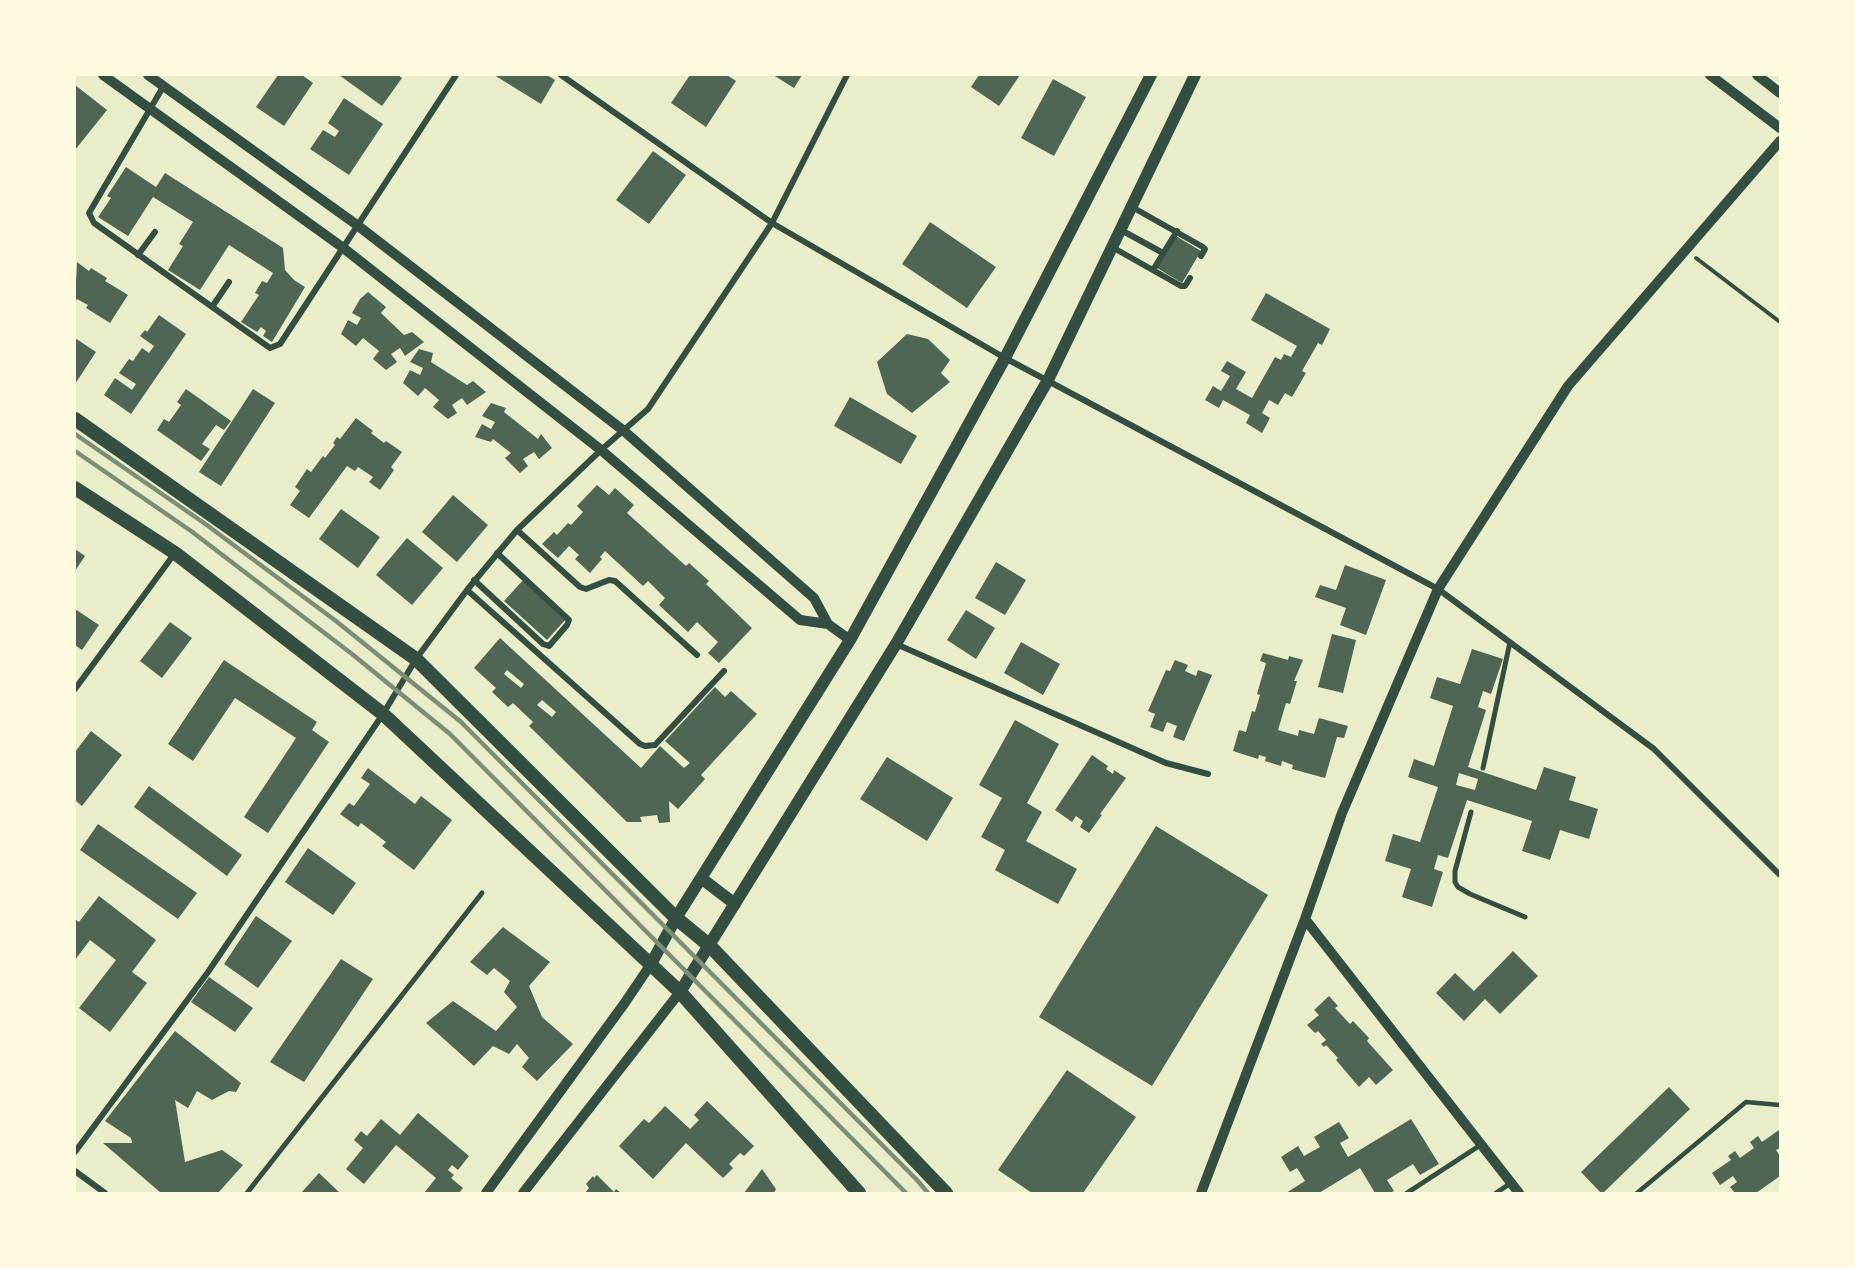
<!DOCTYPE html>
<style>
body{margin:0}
#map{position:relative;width:1855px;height:1268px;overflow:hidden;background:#e9edc9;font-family:"Nunito Sans",sans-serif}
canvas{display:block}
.frame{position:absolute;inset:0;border:76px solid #fefae0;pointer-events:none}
</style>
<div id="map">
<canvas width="1855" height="1268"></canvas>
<div class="frame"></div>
</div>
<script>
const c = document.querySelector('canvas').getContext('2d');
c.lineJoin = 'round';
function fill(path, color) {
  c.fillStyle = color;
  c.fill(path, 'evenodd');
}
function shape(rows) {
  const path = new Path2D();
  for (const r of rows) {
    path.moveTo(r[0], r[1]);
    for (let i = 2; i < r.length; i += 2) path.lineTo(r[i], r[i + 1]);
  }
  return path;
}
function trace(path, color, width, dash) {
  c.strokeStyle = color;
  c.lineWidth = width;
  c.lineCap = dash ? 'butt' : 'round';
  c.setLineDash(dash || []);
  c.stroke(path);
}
fill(shape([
 [278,75,302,75,313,83,284,126,256,107],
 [339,75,398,75,402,78,382,106],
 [494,75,547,75,555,80,541,104],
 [690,75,727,75,736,81,706,127,671,103],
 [773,75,802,75,794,88],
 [979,75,1020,75,999,106,971,87],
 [1053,79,1086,97,1054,156,1021,138],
 [75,85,107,110,75,150],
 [344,98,383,124,349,175,310,149,323,130,335,137,339,131,328,123],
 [653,151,686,175,649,224,616,200],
 [126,167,156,187,165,173,283,248,285,270,294,280,305,287,272,342,263,336,266,331,261,327,257,332,241,322,259,295,255,293,262,281,267,283,273,273,229,245,200,290,168,270,183,246,179,244,193,222,153,197,128,236,98,217,111,198,107,196],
 [930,222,996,267,967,308,902,264],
 [1176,236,1201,251,1182,283,1157,268],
 [77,262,89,271,91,268,107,278,105,281,128,295,110,323,86,308,88,305,77,299,75,303],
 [368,292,386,307,381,313,404,335,412,332,424,342,405,356,400,348,391,354,397,362,386,370,373,359,379,351,363,338,356,346,341,334,348,320,357,325,361,318,352,313,360,299],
 [1266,293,1330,329,1322,345,1318,343,1302,371,1306,373,1292,397,1285,393,1278,405,1269,400,1262,413,1270,418,1262,433,1246,423,1250,415,1223,400,1219,408,1205,400,1213,386,1221,391,1230,376,1221,371,1227,361,1246,372,1236,389,1252,398,1275,357,1281,360,1284,354,1291,357,1297,346,1251,320],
 [159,315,186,334,131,414,104,395,115,378,132,390,136,384,119,373,129,359,133,361,142,348,149,353,154,346,140,336,145,330,147,332],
 [907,334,928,339,950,360,941,373,950,382,912,413,887,394,877,362],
 [75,338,96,352,75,384],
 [419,349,433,353,431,362,467,385,473,381,486,392,467,405,462,398,452,405,457,413,448,419,433,407,439,400,425,388,418,396,403,383,410,370,420,375,423,368,410,362],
 [186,389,231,421,224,430,216,425,202,444,210,449,201,461,157,430,164,419,169,422,181,405,177,402],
 [253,389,275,403,221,486,199,472],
 [850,397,917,436,901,464,834,426],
 [491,403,506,408,504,412,538,439,541,434,552,448,539,459,534,452,523,459,528,466,520,473,505,458,511,453,493,439,491,442,475,437,482,424,491,429,495,422,482,416],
 [356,418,373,431,371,433,384,443,386,441,402,452,391,467,394,470,380,490,369,482,373,477,358,467,355,471,347,466,309,518,290,505,300,491,295,487,307,469,311,472,323,456,325,458,335,445,333,443,337,437,340,439],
 [597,485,609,495,615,488,634,505,627,513,686,566,689,563,709,581,706,584,752,628,719,663,708,653,718,642,697,622,688,632,659,605,665,598,648,581,643,586,605,551,600,557,602,559,590,573,575,559,579,555,569,546,558,558,542,544,554,532,557,535,568,523,571,525,583,512,577,506],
 [453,495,488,525,457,562,422,532],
 [341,509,380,537,358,568,319,539],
 [407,538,443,568,412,605,376,575],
 [75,549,85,556,75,571],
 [996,562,1026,580,1005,615,975,598],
 [1345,565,1386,580,1366,635,1340,625,1346,608,1315,597,1320,585,1336,590],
 [524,579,567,618,547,640,504,601],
 [75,609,99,625,82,650,75,645],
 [966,610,995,628,976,659,947,640],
 [170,622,192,638,162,678,140,661],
 [1332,634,1356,640,1343,693,1318,687],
 [500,638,641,768,660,746,684,768,690,763,665,741,715,687,725,697,731,691,757,714,701,775,705,779,678,809,669,801,670,822,659,823,657,815,640,817,642,822,627,822,529,726,533,722,513,703,508,707,492,692,496,688,474,668],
 [507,670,524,684,521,688,504,674],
 [542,700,556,712,552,717,537,705],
 [1021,642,1060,664,1043,695,1004,673],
 [1472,649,1503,659,1491,694,1483,691,1478,707,1486,710,1468,767,1536,790,1544,767,1576,777,1569,800,1598,809,1589,839,1560,830,1550,860,1522,851,1532,821,1467,800,1448,858,1438,855,1434,869,1443,872,1432,907,1402,897,1411,869,1385,861,1393,834,1420,842,1438,787,1408,777,1414,759,1434,766,1453,706,1430,698,1437,677,1460,684],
 [1459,773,1478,779,1475,790,1456,785],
 [1263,653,1288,660,1289,656,1303,660,1294,681,1297,681,1290,704,1286,703,1278,730,1298,736,1299,730,1314,734,1319,718,1348,726,1344,738,1337,737,1325,778,1292,769,1293,765,1282,761,1281,766,1265,761,1266,757,1259,755,1258,759,1233,751,1239,730,1246,732,1252,711,1255,712,1260,695,1257,694,1266,663,1260,661],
 [224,660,317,722,312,730,329,742,268,833,244,817,296,738,235,698,193,761,168,744],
 [1175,660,1188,665,1185,671,1196,676,1198,670,1212,675,1184,741,1173,737,1177,726,1167,722,1163,732,1150,727,1155,714,1148,711,1166,670,1170,671],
 [1015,720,1059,744,1027,803,1042,812,1026,841,1077,869,1058,904,995,870,1005,850,981,837,1002,798,979,785],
 [91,731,122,755,82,806,75,800,75,752],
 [1092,755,1108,766,1106,769,1113,774,1114,770,1126,778,1100,814,1102,815,1089,833,1080,827,1083,821,1076,816,1072,822,1055,810],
 [887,757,953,798,927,841,860,799],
 [368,768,415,804,421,796,452,820,414,870,382,846,386,842,361,823,358,827,340,814,349,803,354,806,370,784,361,778],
 [149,786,242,855,227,876,134,807],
 [98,824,197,893,178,919,80,850],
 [1156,826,1268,895,1152,1086,1039,1017],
 [308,848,356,883,333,915,285,882],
 [99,896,156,940,132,972,147,983,110,1032,79,1008,116,960,90,940,75,960,75,919,79,922],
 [256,916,292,941,258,988,224,964],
 [503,927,550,962,529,986,542,1017,573,1044,537,1081,522,1067,529,1058,517,1044,509,1054,493,1046,474,1066,426,1023,453,1001,496,1031,517,1007,504,992,510,981,494,968,487,975,470,962],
 [1513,951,1538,976,1500,1014,1485,999,1464,1021,1436,993,1455,973,1474,991],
 [341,959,373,979,304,1082,270,1062],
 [209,977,253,1008,235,1032,191,1002],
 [1329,996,1338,1006,1335,1008,1350,1024,1353,1021,1369,1038,1367,1041,1393,1070,1376,1085,1369,1077,1359,1087,1336,1060,1338,1058,1326,1045,1324,1047,1321,1044,1326,1040,1318,1031,1315,1033,1307,1025,1319,1015,1314,1010],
 [175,1031,241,1083,236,1092,229,1091,212,1100,197,1091,188,1108,175,1100,185,1162,222,1150,243,1165,218,1193,161,1193,103,1143,132,1143,131,1138,105,1121],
 [1067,1070,1136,1117,1083,1193,1032,1193,998,1170],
 [1669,1087,1690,1109,1603,1193,1601,1193,1581,1172],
 [707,1101,754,1146,744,1156,740,1153,729,1164,733,1168,723,1178,686,1143,653,1179,619,1146,644,1119,649,1123,665,1106,690,1129,699,1120,694,1115],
 [418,1113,469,1156,458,1170,452,1165,448,1170,454,1175,451,1178,463,1188,459,1193,424,1193,436,1178,396,1145,364,1184,346,1169,363,1148,354,1140,361,1131,367,1136,381,1119,400,1135],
 [1411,1119,1439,1164,1420,1175,1413,1164,1387,1180,1394,1191,1390,1193,1375,1193,1360,1168,1319,1193,1286,1193,1305,1181,1297,1168,1290,1172,1281,1157,1298,1146,1304,1156,1320,1147,1314,1137,1339,1122,1349,1138,1340,1143,1348,1157],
 [1779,1130,1780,1148,1776,1150,1780,1156,1780,1176,1756,1193,1735,1193,1730,1187,1737,1182,1733,1176,1720,1185,1712,1173,1731,1160,1728,1156,1735,1151,1740,1158,1754,1148,1750,1142,1758,1136,1762,1142],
 [762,1169,776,1189,774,1193,744,1193],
 [319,1173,340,1193,301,1193],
 [597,1175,614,1192,616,1189,621,1193,585,1193,589,1188,586,1184,593,1176,594,1178]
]), '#4f6655');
trace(shape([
 [1696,258,1780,322]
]), '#344e41', 4);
trace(shape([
 [1637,1193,1746,1102,1780,1105]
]), '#344e41', 4.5);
trace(shape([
 [1483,768,1510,642],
 [1471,812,1455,871,1455,882,1458,887,1470,894,1525,917],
 [247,1193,482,893],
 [1407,1193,1482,1144],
 [1496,1193,1511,1183]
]), '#344e41', 5);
trace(shape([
 [561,75,772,223,1005,358,1438,589,1654,749,1780,875],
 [163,87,89,213,94,223,270,348,280,344,456,75],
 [1132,207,1203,247,1205,249,1201,256],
 [1121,230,1163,253],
 [1112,247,1181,286,1185,286,1190,278],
 [138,255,155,232],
 [1153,270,1177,231],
 [212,307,229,282],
 [517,530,580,587,586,589,609,580,615,581,697,655],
 [474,580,543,644,549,646,567,625,569,620,497,553],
 [467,590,640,744,645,746,655,745,724,671],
 [896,644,1166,763,1208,774],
 [75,689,175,553],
 [75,1152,208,972,383,714,416,659,467,590,517,530,601,450,648,409,772,223,847,75],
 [75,1171,105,1193]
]), '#344e41', 6);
trace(shape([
 [103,75,342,247,601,450,800,620,828,624],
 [148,75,357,225,624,431,814,598,828,624,850,640],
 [1710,75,1780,128],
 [1757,75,1780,93],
 [1305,919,1519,1193],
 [486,1193,624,1004,651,964],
 [523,1193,680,992],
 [1201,1193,1305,919,1342,813,1438,589,1568,386,1780,141]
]), '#344e41', 10);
trace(shape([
 [701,878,735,904],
 [651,964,676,918,850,640,1005,358,1151,75],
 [680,992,896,644,1048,380,1195,75]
]), '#344e41', 12);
trace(shape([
 [75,419,416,659,676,918,710,946,946,1193],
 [75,488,175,553,383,714,680,992,859,1193]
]), '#344e41', 14);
trace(shape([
 [75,434,204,523,336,621,461,722,917,1180,928,1193],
 [75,451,191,531,352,654,450,734,906,1193]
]), '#7c8e77', 4.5);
</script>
